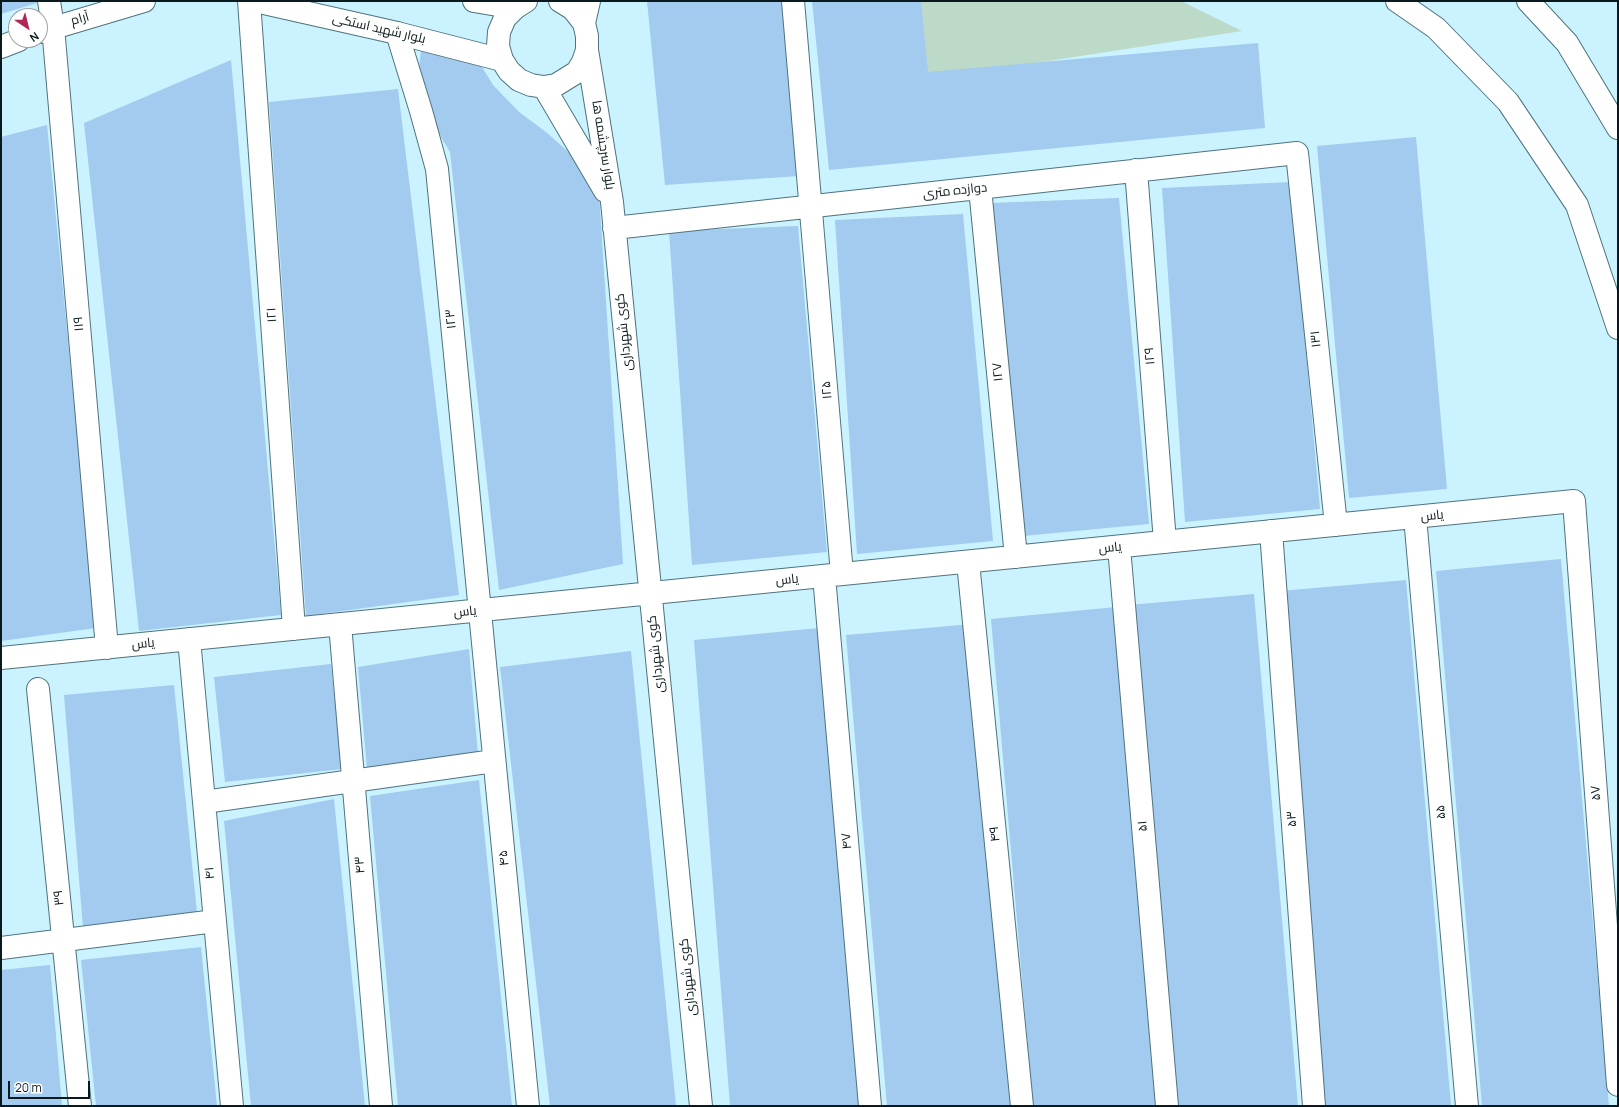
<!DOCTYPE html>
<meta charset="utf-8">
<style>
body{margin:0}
#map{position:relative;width:1619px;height:1107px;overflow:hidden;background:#caf3ff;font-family:Manrope,sans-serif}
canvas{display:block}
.frame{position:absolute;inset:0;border:2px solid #0a191d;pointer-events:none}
.north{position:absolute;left:8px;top:8px;width:40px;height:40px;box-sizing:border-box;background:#fff;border:1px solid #9da3a5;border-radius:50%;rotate:145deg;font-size:11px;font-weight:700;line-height:16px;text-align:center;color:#0a191d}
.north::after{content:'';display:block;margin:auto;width:14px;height:18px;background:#b32558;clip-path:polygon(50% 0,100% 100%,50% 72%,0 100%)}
.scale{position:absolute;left:8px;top:1081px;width:82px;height:18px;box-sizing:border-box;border:2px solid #0a191d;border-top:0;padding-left:5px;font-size:12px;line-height:14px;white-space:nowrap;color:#0a191d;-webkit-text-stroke:3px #fff;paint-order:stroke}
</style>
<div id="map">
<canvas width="1619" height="1107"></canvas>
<div class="frame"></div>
<div class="north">N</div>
<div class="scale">20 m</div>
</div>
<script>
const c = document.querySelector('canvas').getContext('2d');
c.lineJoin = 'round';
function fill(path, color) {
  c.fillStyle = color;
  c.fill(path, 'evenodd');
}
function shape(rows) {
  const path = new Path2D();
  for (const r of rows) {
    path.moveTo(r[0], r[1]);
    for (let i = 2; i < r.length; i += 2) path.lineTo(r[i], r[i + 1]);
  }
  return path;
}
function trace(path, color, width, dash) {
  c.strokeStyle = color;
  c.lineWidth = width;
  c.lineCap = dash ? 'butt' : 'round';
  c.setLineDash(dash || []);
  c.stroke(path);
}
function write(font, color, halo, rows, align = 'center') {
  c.font = font + ' Manrope,Cairo,sans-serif';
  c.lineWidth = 4;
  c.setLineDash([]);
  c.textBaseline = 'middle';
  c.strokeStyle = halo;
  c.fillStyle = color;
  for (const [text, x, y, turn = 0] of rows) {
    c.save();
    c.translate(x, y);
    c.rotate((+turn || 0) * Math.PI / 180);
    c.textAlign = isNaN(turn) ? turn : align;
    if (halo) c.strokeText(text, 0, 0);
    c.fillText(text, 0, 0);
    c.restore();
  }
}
fill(shape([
 [921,1,1181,1,1242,31,919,81]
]), '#bcdac7');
fill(shape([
 [1,1,36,1,37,3,1,14],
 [647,1,782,1,799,176,665,185],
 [812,1,921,1,928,72,1258,43,1265,128,829,170],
 [421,51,473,52,493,85,519,112,546,132,598,178,623,564,499,590,450,152,416,95],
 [231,60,281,615,139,631,84,123],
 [398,89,459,595,306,616,269,102],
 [47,125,96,628,1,641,1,137],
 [1416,137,1447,489,1349,498,1317,146],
 [1291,182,1320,509,1185,522,1162,188],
 [1119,198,1149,524,1013,537,991,203],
 [963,214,993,541,857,554,835,220],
 [798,226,827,552,692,565,669,231],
 [1561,559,1609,1106,1482,1106,1436,571],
 [1406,580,1451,1106,1325,1106,1280,591],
 [1254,594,1298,1106,1172,1106,1129,605],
 [1116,607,1159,1106,1033,1106,991,619],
 [972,624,1014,1106,887,1106,846,635],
 [819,628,861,1106,730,1106,694,640],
 [469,649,478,755,367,769,358,667],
 [631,651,676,1106,550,1106,500,667],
 [331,664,342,769,225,782,214,677],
 [174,685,197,913,83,928,64,695],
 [479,780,512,1106,398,1106,370,796],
 [334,799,365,1106,251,1106,224,821],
 [201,947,217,1106,96,1106,81,960],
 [50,965,62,1106,1,1106,1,970]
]), '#a3caef');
const minor = shape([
 [49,1,53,27,107,648],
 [249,1,294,629],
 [526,1,515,8,505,18,499,32,498,46,502,60,509,71,519,80,531,85,544,87,556,85,577,72,583,62,587,50,587,36,584,23,573,9,560,1],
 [793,1,842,574],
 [584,23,589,1],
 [40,32,144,1],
 [397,33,421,111,437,169,528,1106],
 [1,47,19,40],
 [587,50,612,202,701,1106],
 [544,87,605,191],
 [1136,170,1165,542],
 [980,188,1016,557],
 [614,228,1297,153,1336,525],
 [1415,517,1467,1106],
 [1271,531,1314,1106],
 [1119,547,1167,1106],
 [968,562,1022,1106],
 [824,576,870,1106],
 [340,624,381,1106],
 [189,639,232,1106],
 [1,658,1574,501,1618,1085],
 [38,689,80,1106],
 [204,802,494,761],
 [1,948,215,921]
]);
const major = shape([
 [255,1,397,33,502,60],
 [474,1,515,8]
]);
const highway = shape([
 [1397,1,1436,28,1508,102,1577,205,1618,328],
 [1528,1,1567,43,1618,128]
]);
trace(minor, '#4e737d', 24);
trace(major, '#4e737d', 24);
trace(highway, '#4e737d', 24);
trace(minor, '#fff', 22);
trace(major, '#fff', 22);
trace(highway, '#fff', 22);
write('13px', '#0a191d', '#fff', [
 ["آرام",80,19,-16],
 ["بلوار شهید استکی",379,29,13],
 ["بلوار سرچشمه ها",603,145,81],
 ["دوازده متری",955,191,-6],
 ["۱۲۱",272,315,-94],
 ["۱۲۳",451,319,-96],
 ["۱۱۹",79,324,-95],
 ["کوی شهرداری",624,332,-96],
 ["۱۳۱",1316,339,-96],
 ["۱۲۹",1150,356,-95],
 ["۱۲۷",998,372,-96],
 ["۱۲۵",827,390,-95],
 ["یاس",1432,516,-6],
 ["یاس",1110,548,-6],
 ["یاس",787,580,-6],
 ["یاس",465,612,-6],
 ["یاس",143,644,-6],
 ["کوی شهرداری",656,654,-96],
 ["۵۷",1596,793,-94],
 ["۵۵",1441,812,-95],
 ["۵۳",1292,819,-94],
 ["۵۱",1143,826,-95],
 ["۴۹",995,834,-96],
 ["۴۷",847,841,-95],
 ["۴۵",504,858,-96],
 ["۴۳",360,865,-95],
 ["۴۱",210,873,-95],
 ["۳۹",59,898,-96],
 ["کوی شهرداری",688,977,-96]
]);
</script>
